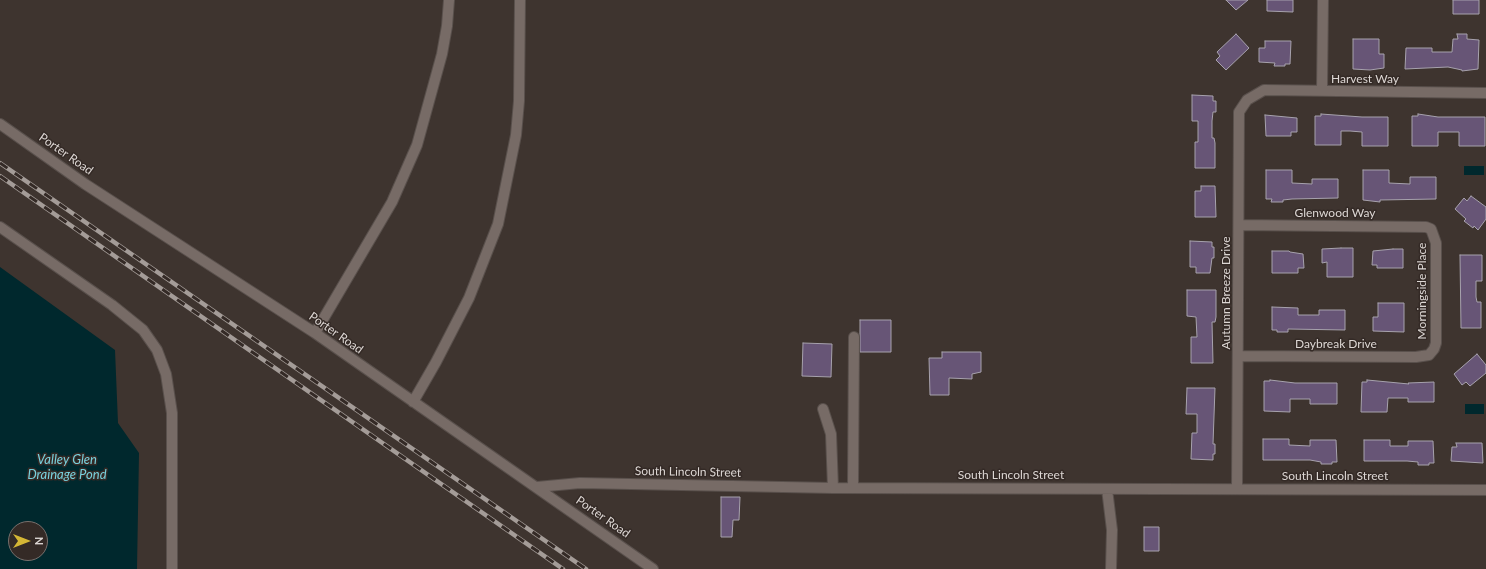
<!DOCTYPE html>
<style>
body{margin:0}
#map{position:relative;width:1486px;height:569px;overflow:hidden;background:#3e342f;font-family:Lato,sans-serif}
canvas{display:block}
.north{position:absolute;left:8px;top:521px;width:40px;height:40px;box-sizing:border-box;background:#342a26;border:1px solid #786f6c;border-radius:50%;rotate:90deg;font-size:11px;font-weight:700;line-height:16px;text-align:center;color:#ddd7d4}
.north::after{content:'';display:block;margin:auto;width:14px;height:18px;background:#d4b635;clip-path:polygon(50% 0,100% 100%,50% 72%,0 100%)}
</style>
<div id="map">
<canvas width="1486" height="569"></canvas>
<div class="north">N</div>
</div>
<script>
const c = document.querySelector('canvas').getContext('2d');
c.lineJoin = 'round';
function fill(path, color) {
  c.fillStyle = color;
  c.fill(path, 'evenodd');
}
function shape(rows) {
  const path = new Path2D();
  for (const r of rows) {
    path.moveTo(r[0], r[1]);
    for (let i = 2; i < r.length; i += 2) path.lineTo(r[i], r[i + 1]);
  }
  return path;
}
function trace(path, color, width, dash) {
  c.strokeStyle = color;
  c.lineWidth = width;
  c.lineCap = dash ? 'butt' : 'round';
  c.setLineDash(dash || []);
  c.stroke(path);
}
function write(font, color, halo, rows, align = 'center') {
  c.font = font + ' Lato,sans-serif';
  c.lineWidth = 3;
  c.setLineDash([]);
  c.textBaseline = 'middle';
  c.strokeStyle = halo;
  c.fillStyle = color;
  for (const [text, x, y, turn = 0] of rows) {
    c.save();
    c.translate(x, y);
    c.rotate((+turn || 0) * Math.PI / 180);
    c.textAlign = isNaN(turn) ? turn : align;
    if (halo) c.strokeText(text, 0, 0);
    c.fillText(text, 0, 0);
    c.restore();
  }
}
fill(shape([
 [1464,166,1484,166,1484,175,1464,175],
 [0,267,115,350,118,423,139,453,137,569,0,569],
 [16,529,40,529,40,553,16,553],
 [1465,404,1484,404,1484,414,1465,414]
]), '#00282d');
const building = shape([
 [1226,0,1248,0,1236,10,1226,0],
 [1267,0,1293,0,1293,12,1267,11,1267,0],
 [1453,0,1479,0,1479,14,1453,14,1453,0],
 [1236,34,1249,48,1226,70,1216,60,1220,56,1217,52,1236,34],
 [1457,34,1467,34,1467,39,1479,40,1478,69,1462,71,1462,70,1448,67,1405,69,1406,48,1432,48,1432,52,1452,52,1453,39,1458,39,1457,34],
 [1353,39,1379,39,1379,54,1384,54,1384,68,1370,70,1353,69,1353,39],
 [1265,41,1291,41,1290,64,1285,64,1285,66,1274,66,1275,63,1259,62,1259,48,1265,48,1265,41],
 [1192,95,1213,96,1213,101,1216,101,1216,112,1213,112,1212,121,1212,138,1214,138,1215,143,1215,168,1195,168,1195,142,1198,142,1198,121,1192,121,1192,95],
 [1321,114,1362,117,1388,117,1388,146,1362,146,1362,132,1350,131,1341,131,1341,145,1315,145,1315,116,1321,116,1321,114],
 [1418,114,1438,117,1485,117,1485,146,1459,146,1459,132,1438,132,1438,146,1412,146,1412,116,1418,116,1418,114],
 [1265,115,1297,118,1297,132,1291,132,1291,136,1266,136,1265,115],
 [1266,170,1292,170,1292,183,1312,184,1312,179,1338,179,1338,198,1292,199,1283,200,1283,202,1271,202,1272,199,1266,199,1266,170],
 [1363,170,1389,170,1389,183,1410,184,1410,177,1436,177,1436,199,1380,200,1380,202,1363,200,1363,170],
 [1201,186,1215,186,1216,217,1195,217,1195,191,1201,191,1201,186],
 [1471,196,1486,207,1486,219,1478,230,1474,226,1473,228,1464,221,1466,219,1455,209,1464,198,1467,201,1471,196],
 [1190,241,1212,242,1212,247,1214,247,1214,258,1212,258,1210,273,1196,273,1196,267,1190,267,1190,241],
 [1341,248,1353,248,1353,277,1327,277,1327,262,1322,263,1322,249,1341,248],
 [1393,249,1403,249,1403,268,1377,268,1377,265,1372,265,1373,251,1393,249],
 [1272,251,1289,251,1290,252,1303,254,1304,268,1298,268,1298,273,1272,273,1272,251],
 [1460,255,1482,255,1482,281,1476,281,1476,297,1477,302,1481,302,1481,328,1461,328,1460,255],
 [1187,290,1216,290,1216,317,1215,322,1212,322,1213,363,1191,363,1191,337,1197,337,1196,317,1187,316,1187,290],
 [1378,303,1404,303,1404,332,1373,331,1373,317,1378,317,1378,303],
 [1272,307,1298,308,1298,315,1319,315,1319,310,1345,310,1345,330,1288,329,1288,332,1277,332,1277,330,1272,330,1272,307],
 [860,320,891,320,891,352,860,352,860,320],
 [803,343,832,344,831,377,802,376,803,343],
 [942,352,981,352,981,372,972,374,972,379,949,378,949,395,930,395,929,358,942,358,942,352],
 [1477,354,1486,365,1486,373,1470,386,1466,382,1462,385,1454,374,1477,354],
 [1270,380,1295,383,1337,383,1337,404,1310,404,1310,399,1290,399,1290,412,1264,411,1264,381,1270,381,1270,380],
 [1367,380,1409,384,1408,383,1434,382,1434,402,1408,402,1408,398,1388,398,1387,412,1361,412,1362,382,1367,382,1367,380],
 [1187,388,1215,388,1213,444,1215,444,1215,454,1213,454,1213,460,1191,459,1192,433,1197,433,1197,414,1186,414,1187,388],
 [1263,439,1289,439,1289,445,1310,446,1310,440,1336,440,1337,462,1332,462,1332,464,1321,464,1321,462,1310,460,1263,460,1263,439],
 [1364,440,1390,440,1390,446,1408,446,1408,441,1433,441,1434,463,1429,463,1429,465,1418,465,1418,462,1407,461,1364,461,1364,440],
 [1456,443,1482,443,1483,463,1451,461,1452,447,1457,447,1456,443],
 [721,497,740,497,739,520,733,520,732,537,721,537,721,497],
 [1144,527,1159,527,1159,551,1144,551,1144,527]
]);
fill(building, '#675576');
trace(building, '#a7a2ad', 1);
const minor = shape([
 [1322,91,1323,0],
 [0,124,85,184,315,333,653,569],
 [1239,225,1426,227,1431,229,1436,243,1436,343,1434,349,1429,355,1416,357,1239,356],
 [0,227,112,305,143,330,157,350,166,374,172,413,172,569],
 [315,333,392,202,417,145,442,54,447,26,449,0],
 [413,402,436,362,469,298,498,224,516,135,519,101,520,0],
 [823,409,831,434,833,488],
 [537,487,580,483,833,488,1486,490],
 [853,488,854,337],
 [1237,488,1239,112,1247,100,1264,90,1486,93],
 [1107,489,1112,530,1111,569]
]);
trace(minor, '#59504c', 12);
trace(minor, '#776b66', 10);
const rail = shape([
 [0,163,586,569],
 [0,176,563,569]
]);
trace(rail, '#a49c98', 4.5);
trace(rail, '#342a26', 3, [9]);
write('12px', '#ddd7d4', '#342a26', [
 ["Harvest Way",1365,79],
 ["Porter Road",66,154,35],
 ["Glenwood Way",1335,213],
 ["Morningside Place",1422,291,-90],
 ["Autumn Breeze Drive",1226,293,-90],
 ["Porter Road",336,333,35],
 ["Daybreak Drive",1336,344],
 ["South Lincoln Street",688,472,1],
 ["South Lincoln Street",1011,475],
 ["South Lincoln Street",1335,476],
 ["Porter Road",603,517,35]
]);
write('italic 13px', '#78d1dd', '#342a26', [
 ["Valley Glen",67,460],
 ["Drainage Pond",67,475]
]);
</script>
